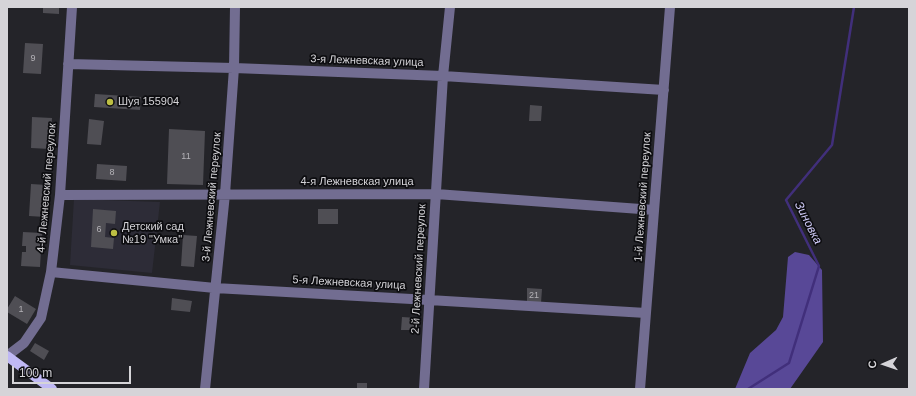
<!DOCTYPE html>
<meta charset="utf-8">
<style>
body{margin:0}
#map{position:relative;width:916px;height:396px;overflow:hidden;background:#242429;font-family:Helvetica,sans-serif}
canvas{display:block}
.frame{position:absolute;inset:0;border:8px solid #d5d4d8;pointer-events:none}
.north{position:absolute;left:864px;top:344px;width:40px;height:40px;-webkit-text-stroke:3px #0d0d10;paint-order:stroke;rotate:268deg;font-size:11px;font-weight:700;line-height:16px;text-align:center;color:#d5d4d8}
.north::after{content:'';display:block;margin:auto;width:14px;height:18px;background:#d5d4d8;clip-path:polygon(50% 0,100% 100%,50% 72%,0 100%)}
.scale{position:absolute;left:12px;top:366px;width:119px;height:18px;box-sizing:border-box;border:2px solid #d5d4d8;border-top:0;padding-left:5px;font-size:12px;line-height:14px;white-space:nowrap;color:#d5d4d8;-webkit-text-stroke:3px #0d0d10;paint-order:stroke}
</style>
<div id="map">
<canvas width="916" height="396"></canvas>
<div class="frame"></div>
<div class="north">С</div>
<div class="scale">100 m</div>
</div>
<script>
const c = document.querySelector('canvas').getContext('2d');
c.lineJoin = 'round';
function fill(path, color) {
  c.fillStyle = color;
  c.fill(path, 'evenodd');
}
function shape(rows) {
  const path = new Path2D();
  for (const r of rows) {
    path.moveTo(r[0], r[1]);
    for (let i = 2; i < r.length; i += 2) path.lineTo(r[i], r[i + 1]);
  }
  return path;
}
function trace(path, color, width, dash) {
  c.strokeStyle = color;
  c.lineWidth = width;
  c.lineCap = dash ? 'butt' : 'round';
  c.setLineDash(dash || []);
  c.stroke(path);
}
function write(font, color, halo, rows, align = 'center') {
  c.font = font + ' Helvetica,sans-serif';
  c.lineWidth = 3.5;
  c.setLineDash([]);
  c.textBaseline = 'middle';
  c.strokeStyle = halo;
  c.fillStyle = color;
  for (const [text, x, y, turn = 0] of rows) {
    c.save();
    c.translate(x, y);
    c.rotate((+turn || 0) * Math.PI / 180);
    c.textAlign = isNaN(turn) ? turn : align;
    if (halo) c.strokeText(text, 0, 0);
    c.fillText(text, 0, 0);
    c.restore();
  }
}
fill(shape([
 [74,199,160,202,152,273,70,265]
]), '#2d2c37');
fill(shape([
 [795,252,809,255,822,270,823,342,790,389,735,389,750,353,776,330,783,317,788,257]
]), '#584897');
trace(shape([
 [748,389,789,363,819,266,786,200,832,145,854,7]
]), '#412f7b', 2.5);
fill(shape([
 [43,7,59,7,59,14,43,13],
 [25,43,43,44,41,74,23,73],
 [95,94,141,97,140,110,94,107],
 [530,105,542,106,541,121,529,121],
 [32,117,52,118,50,149,31,148],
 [89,119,104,121,101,145,87,144],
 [169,129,205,131,203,185,167,184],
 [97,164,127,166,126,181,96,179],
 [31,184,47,185,45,217,29,216],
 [93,209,116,211,115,224,106,223,105,237,114,238,113,249,91,247],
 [318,209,338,209,338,224,318,224],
 [23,232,42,233,40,267,21,266,22,252,26,252,26,246,22,246],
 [183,235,197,236,194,267,181,266],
 [527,288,542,289,541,303,527,302],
 [15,296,36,309,27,324,7,312,7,309],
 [172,298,192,301,190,312,171,310],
 [402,317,417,318,416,330,401,330],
 [35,343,49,351,44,360,30,351],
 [357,383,367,383,367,389,357,389]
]), '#4f4e54');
trace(shape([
 [68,64,234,68,443,76,664,90],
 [60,195,436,194,654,210],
 [51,272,215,288,429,300,646,313],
 [7,356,24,343,41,318,51,272,60,195,72,7],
 [205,389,225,194,234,68,235,7],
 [424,389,443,76,450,7],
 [640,389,670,7]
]), '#726d91', 10);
trace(shape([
 [7,356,52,389]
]), '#c0b9f5', 10);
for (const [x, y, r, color] of [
 [110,102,4,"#bdbf43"],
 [114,233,4,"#bdbf43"]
]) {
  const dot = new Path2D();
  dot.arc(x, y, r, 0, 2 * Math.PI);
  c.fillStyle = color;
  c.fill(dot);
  trace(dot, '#0d0d10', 1.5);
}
write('9px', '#b4b2b7', null, [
 ["9",33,59],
 ["11",186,157],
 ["8",112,173],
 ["6",99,230],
 ["21",534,296],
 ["1",21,310]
]);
write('11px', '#d5d4d8', '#0d0d10', [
 ["3-я Лежневская улица",367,61,2],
 ["4-я Лежневская улица",357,182],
 ["4-й Лежневский переулок",47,188,-85],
 ["3-й Лежневский переулок",212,197,-85],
 ["1-й Лежневский переулок",643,197,-86],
 ["2-й Лежневский переулок",419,269,-87],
 ["5-я Лежневская улица",349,283,3]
]);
write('11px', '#d5d4d8', '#0d0d10', [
 ["Шуя 155904",118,102],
 ["Детский сад",122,227],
 ["№19 \"Умка\"",122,240]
], 'left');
write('italic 12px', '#d4cffc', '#0d0d10', [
 ["Зиновка",808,223,63]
]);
</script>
